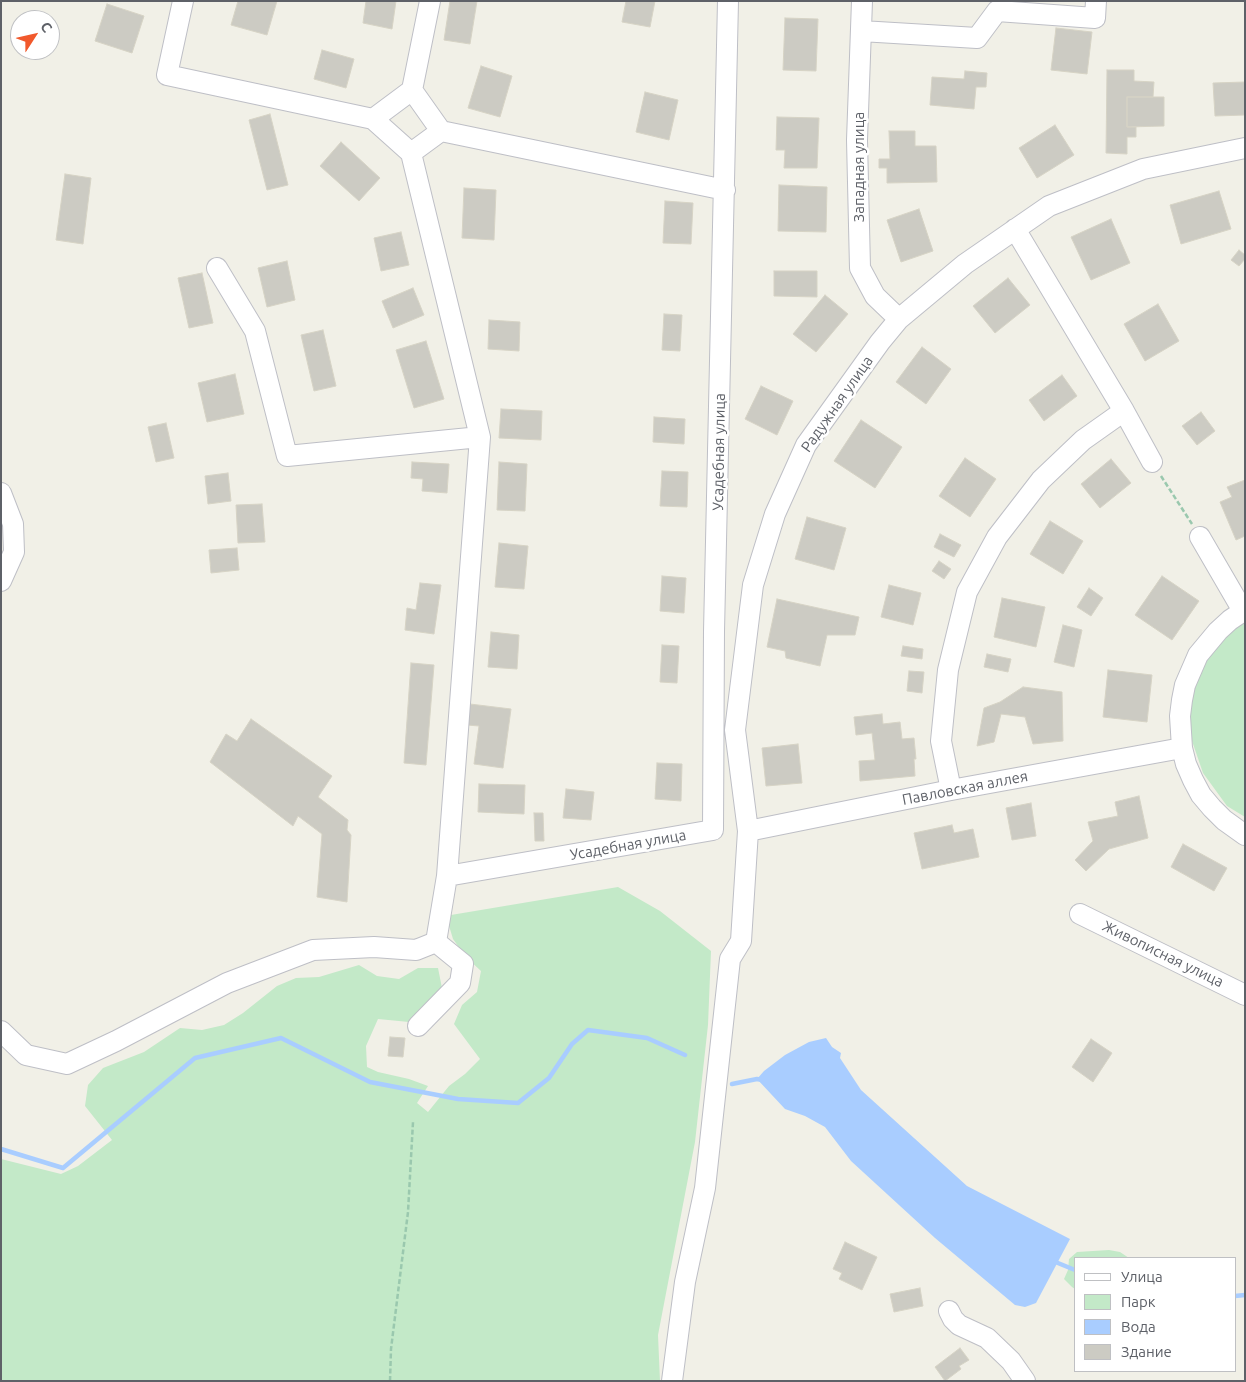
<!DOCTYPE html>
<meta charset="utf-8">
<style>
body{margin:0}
#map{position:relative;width:1246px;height:1382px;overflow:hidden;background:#f1f0e7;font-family:Ubuntu,sans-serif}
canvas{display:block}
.frame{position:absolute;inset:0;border:2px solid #5e6168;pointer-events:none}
.legend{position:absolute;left:1074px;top:1257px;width:162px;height:115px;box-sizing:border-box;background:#fff;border:1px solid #bfc0c3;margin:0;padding:6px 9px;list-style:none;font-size:15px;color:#5e6168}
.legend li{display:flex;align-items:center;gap:10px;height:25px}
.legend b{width:25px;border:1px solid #bfc0c3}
.north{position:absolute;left:10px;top:10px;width:50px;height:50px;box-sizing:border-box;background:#fff;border:1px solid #bfc0c3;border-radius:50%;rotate:55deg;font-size:14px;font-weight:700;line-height:20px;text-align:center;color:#5e6168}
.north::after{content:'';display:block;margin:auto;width:18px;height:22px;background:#f1592c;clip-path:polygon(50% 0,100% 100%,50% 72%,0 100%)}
</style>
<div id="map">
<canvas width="1246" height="1382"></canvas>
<div class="frame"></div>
<ul class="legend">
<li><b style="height:6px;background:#fff"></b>Улица</li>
<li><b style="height:14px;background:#c3e9c8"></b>Парк</li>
<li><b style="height:14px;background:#a9cdff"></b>Вода</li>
<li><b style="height:14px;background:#cccbc3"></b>Здание</li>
</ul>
<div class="north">С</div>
</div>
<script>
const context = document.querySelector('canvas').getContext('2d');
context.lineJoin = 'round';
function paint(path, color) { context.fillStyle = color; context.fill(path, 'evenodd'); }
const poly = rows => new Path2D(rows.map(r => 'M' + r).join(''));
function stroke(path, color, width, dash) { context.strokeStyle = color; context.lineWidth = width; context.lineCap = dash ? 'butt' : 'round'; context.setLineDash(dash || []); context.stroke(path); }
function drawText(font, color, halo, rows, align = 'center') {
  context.font = font + ' Ubuntu,sans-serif'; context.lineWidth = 5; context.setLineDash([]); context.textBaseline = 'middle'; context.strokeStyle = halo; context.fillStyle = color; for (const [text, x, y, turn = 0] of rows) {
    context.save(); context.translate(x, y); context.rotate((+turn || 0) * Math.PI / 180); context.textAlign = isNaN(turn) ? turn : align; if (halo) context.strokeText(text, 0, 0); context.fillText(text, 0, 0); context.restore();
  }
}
const green = poly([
 [1245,620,1245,817,1227,806,1203,773,1191,738,1191,701,1202,666,1224,636],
 [618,887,660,911,711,951,708,1025,695,1142,658,1335,660,1381,1,1381,1,1159,61,1174,78,1166,112,1140,85,1106,88,1085,103,1068,144,1052,180,1028,202,1030,224,1025,243,1013,277,986,296,978,319,977,359,965,377,976,399,979,418,968,438,968,442,988,414,1019,409,1022,378,1019,366,1046,367,1067,378,1072,409,1079,428,1086,417,1103,428,1112,449,1086,465,1074,480,1059,454,1024,462,1005,477,992,481,971,466,957,453,939,447,919,445,916],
 [1109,1250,1120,1252,1129,1258,1075,1258,1075,1289,1072,1287,1064,1279,1068,1270,1069,1259,1077,1252]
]);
const water = poly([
 [826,1038,832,1047,841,1053,840,1058,861,1090,967,1186,1070,1239,1036,1303,1025,1307,1015,1305,935,1238,851,1161,825,1127,805,1116,785,1109,757,1079,764,1071,785,1055,809,1042]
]);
const stream = poly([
 [732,1084,757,1079,762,1080],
 [1,1149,63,1168,195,1058,281,1038,370,1082,458,1099,518,1103,549,1078,572,1044,588,1030,647,1038,685,1055],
 [1053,1261,1075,1270],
 [1235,1296,1245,1295]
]);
const building = poly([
 [238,1,277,1,267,35,231,25,238,1],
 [366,1,396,1,392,29,363,23,366,1],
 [450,1,477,1,470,44,444,40,450,1],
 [626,1,655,1,650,27,622,22,626,1],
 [107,4,144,16,132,53,95,41,107,4],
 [785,18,818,19,816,71,783,70,785,18],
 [1056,28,1092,32,1087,74,1051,70,1056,28],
 [322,50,354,59,346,88,314,79,322,50],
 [481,66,512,76,500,117,468,108,481,66],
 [1107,70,1134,70,1134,81,1154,82,1153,97,1127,97,1127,127,1136,127,1136,137,1127,137,1127,154,1106,153,1107,70],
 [965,71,987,73,986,87,976,87,974,109,930,105,932,77,964,79,965,71],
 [1245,82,1245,115,1215,116,1213,83,1245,82],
 [645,92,678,100,669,140,636,132,645,92],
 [1127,97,1164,97,1164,126,1127,127,1127,97],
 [270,114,288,185,267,190,249,120,270,114],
 [777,117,819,118,817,168,784,168,785,150,776,150,777,117],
 [1055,125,1074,155,1037,178,1019,148,1055,125],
 [889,131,915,131,915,146,936,146,937,182,887,183,887,168,879,168,879,159,890,159,889,131],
 [341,142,380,178,359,201,320,166,341,142],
 [65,174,91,178,83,244,56,240,65,174],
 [779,185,827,187,826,232,778,231,779,185],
 [464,188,496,190,494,240,462,238,464,188],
 [1219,191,1231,229,1181,244,1170,205,1219,191],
 [665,201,693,203,691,244,663,243,665,201],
 [919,209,933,251,901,262,887,220,919,209],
 [1111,219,1130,263,1091,280,1071,237,1111,219],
 [401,232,409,265,381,271,374,238,401,232],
 [1239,250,1245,255,1245,259,1239,266,1231,260,1239,250],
 [287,261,295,300,267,307,258,268,287,261],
 [774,271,817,271,817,297,774,296,774,271],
 [202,273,213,323,189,328,178,278,202,273],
 [1008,278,1030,305,995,333,973,306,1008,278],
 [413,288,424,315,393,328,382,301,413,288],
 [825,295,848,314,816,352,793,334,825,295],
 [1158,304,1179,341,1145,361,1124,324,1158,304],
 [664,314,682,315,680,351,662,350,664,314],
 [489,320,520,322,519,351,488,349,489,320],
 [323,330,336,386,314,391,301,335,323,330],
 [426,341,444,399,414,408,396,350,426,341],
 [922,347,951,369,926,404,896,382,922,347],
 [235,374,244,414,207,422,198,383,235,374],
 [1062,375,1077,396,1044,421,1029,400,1062,375],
 [761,386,793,401,777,435,745,419,761,386],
 [501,409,542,411,541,440,499,438,501,409],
 [1201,412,1215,431,1197,445,1182,426,1201,412],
 [654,417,685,419,684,444,653,442,654,417],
 [861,420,902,447,875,488,834,461,861,420],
 [166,423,174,458,156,462,148,427,166,423],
 [965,458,996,479,970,517,939,496,965,458],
 [1111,459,1131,483,1100,508,1081,484,1111,459],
 [412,462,449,464,447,493,422,491,423,479,411,478,412,462],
 [499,462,527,464,525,511,497,510,499,462],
 [662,471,688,472,687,507,660,506,662,471],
 [228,473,231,501,208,504,205,476,228,473],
 [1245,480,1245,536,1236,540,1220,502,1232,497,1227,487,1245,480],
 [262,504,265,542,238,543,236,505,262,504],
 [807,517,846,528,834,570,795,559,807,517],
 [1050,521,1083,541,1063,574,1030,554,1050,521],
 [940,534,961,545,954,557,934,547,940,534],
 [499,543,528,546,524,589,495,587,499,543],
 [237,548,239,570,211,573,209,550,237,548],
 [939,561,951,569,944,579,932,571,939,561],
 [662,576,686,578,684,613,660,611,662,576],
 [1162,576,1199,601,1172,640,1135,615,1162,576],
 [420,583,441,585,434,634,405,630,407,608,416,610,420,583],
 [889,585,921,593,913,625,881,617,889,585],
 [1089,588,1103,598,1091,616,1077,607,1089,588],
 [1002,598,1045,607,1036,647,994,637,1002,598],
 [777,599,859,617,855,635,827,635,820,666,786,658,785,651,767,647,777,599],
 [1063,625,1082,630,1074,667,1054,662,1063,625],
 [491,632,519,635,517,669,488,667,491,632],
 [662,645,679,646,677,683,660,682,662,645],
 [903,646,923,649,922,659,901,656,903,646],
 [987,654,1011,659,1008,672,984,667,987,654],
 [411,663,434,665,426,765,404,763,411,663],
 [1108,670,1152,675,1147,722,1103,717,1108,670],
 [909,671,924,672,922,693,907,691,909,671],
 [1023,687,1062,692,1063,741,1033,744,1025,717,1001,714,994,742,977,746,984,708,1000,702,1023,687],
 [470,704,511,709,503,768,474,764,479,726,467,725,470,704],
 [882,714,883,724,900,722,902,739,914,738,916,759,914,759,915,776,860,781,859,761,875,760,872,733,856,735,854,717,882,714],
 [251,719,332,776,318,797,348,820,347,830,351,835,347,902,317,897,322,834,298,816,293,826,210,762,226,734,237,741,251,719],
 [798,744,802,783,766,786,762,748,798,744],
 [657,763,682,764,681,801,655,799,657,763],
 [479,784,525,785,524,814,478,812,479,784],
 [566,789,594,792,591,820,563,818,566,789],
 [1139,796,1148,838,1109,849,1086,871,1075,860,1093,841,1088,822,1118,816,1115,802,1139,796],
 [1031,803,1036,836,1012,840,1006,808,1031,803],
 [534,813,543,813,544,841,535,841,534,813],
 [952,825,954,833,973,829,979,857,922,869,914,833,952,825],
 [1183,844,1227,868,1214,891,1171,867,1183,844],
 [390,1037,405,1038,403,1057,388,1056,390,1037],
 [1091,1039,1112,1053,1093,1082,1072,1067,1091,1039],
 [845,1242,877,1257,862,1290,839,1279,842,1273,833,1269,845,1242],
 [920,1288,923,1306,894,1312,890,1294,920,1288],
 [960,1348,969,1360,959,1366,961,1369,945,1381,935,1367,960,1348]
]);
const path = poly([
 [1161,476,1192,524],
 [390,1381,391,1349,408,1212,413,1122]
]);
const minor = poly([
 [183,1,167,75,373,119],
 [862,1,857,140,860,268,875,296,899,319],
 [861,31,977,38,997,11,1095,18,1096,1],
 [412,90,441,131,411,153,373,119,412,90,430,1],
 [441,131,725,190],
 [411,153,480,437,447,876,713,830,714,631,728,1],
 [1015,229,1124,411,1152,462],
 [217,268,255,331,287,456,480,437],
 [1,493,13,524,14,552,1,581],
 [1200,537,1243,611],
 [1245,610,1230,620,1218,631,1198,655,1185,685,1182,700,1180,716,1182,748,1186,764,1193,780,1201,795,1212,808,1224,820,1245,835],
 [951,790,941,741,948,670,967,592,997,537,1041,480,1083,440,1124,411],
 [748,831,951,790,1182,748],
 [1080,914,1245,995],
 [418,1026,460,983,463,964,436,942],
 [1,1031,26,1055,67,1064,116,1041,227,983,313,950,374,947,416,950,436,942,447,876],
 [949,1311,953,1319,959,1325,987,1338,1011,1361,1025,1381],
 [672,1381,685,1282,705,1188,730,959,741,941,748,831,735,730,753,585,775,514,806,445,880,342,899,319,965,264,1049,206,1143,169,1245,148]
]);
const streetNames = [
 ["Западная улица",859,167,-90],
 ["Радужная улица",837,404,-55],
 ["Усадебная улица",719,452,-89],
 ["Павловская аллея",965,788,-11],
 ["Усадебная улица",628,845,-10],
 ["Живописная улица",1163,954,26]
];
paint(green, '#c3e9c8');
paint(water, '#a9cdff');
stroke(stream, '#a9cdff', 4.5);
paint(building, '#cccbc3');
stroke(building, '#d6d3c5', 1);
stroke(minor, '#bebfc6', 22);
stroke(path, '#9ac8ae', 2.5, [5, 2.5]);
stroke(minor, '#fff', 20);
drawText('15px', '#5e6168', '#fff', streetNames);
</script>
